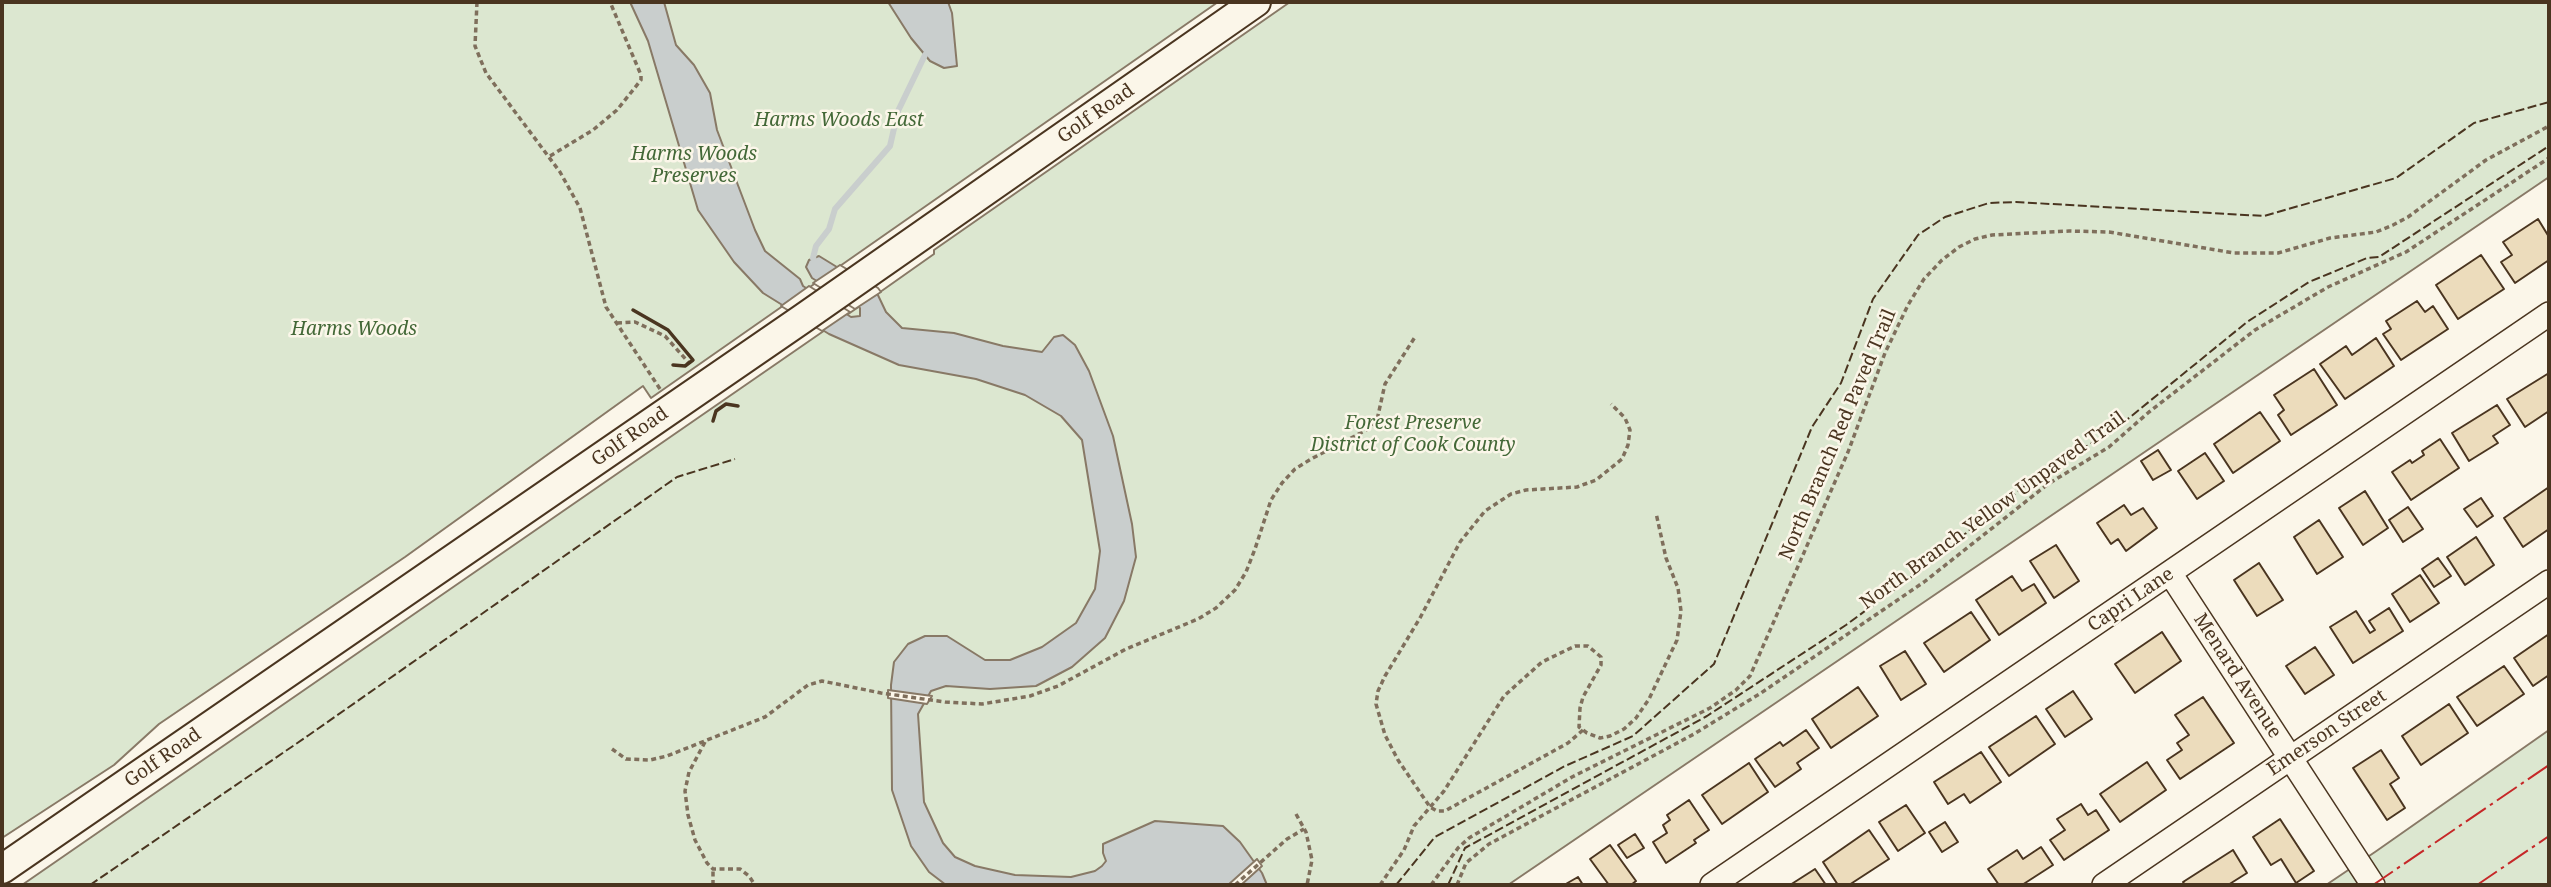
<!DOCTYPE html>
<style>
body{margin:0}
#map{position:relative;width:2551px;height:887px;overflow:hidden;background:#fbf6e9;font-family:"Noto Serif",serif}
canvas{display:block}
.frame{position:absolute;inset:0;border:4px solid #4a3520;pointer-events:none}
</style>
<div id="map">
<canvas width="2551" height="887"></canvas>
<div class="frame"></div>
</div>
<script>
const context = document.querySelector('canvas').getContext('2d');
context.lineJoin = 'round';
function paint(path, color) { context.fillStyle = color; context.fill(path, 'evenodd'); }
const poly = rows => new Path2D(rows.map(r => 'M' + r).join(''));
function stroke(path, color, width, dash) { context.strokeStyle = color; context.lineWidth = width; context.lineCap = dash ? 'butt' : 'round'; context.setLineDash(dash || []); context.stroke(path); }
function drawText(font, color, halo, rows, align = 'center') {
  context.font = font + ' "Noto Serif",serif'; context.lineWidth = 5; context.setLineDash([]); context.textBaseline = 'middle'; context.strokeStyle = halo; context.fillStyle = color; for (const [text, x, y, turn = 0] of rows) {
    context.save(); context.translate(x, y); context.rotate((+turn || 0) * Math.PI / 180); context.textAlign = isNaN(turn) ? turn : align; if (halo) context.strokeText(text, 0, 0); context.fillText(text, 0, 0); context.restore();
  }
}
const green = poly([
 [2,2,1218,2,651,398,643,386,405,557,159,724,114,765,2,838,2,2],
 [1290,2,2549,2,2549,177,1508,885,22,885,883,290,934,254,934,250,1290,2],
 [2549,730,2549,885,2326,885,2375,852,2549,730]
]);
const water = poly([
 [630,2,664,2,676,45,694,65,710,93,717,130,755,230,765,251,800,279,803,286,851,317,860,316,860,308,812,278,806,267,809,260,819,256,876,291,886,312,902,328,954,333,1003,346,1042,352,1054,337,1063,335,1075,345,1089,371,1113,436,1132,524,1136,557,1124,601,1105,638,1072,667,1036,686,990,689,946,686,931,691,918,714,924,802,943,843,955,857,975,866,1015,875,1071,877,1095,871,1102,866,1106,861,1103,853,1103,844,1155,821,1223,826,1240,842,1262,873,1267,885,946,885,929,872,911,846,892,790,891,685,894,662,908,644,925,636,947,636,985,660,1010,660,1042,647,1076,623,1095,589,1100,551,1082,440,1061,416,1025,395,976,379,899,365,829,334,763,293,734,262,698,210,648,41,630,2],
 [888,2,948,2,952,13,957,66,944,68,930,61,911,38,888,2]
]);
const pier = poly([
 [840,265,878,288,881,292,855,309,813,283,840,265],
 [809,286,850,312,822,331,781,306,809,286],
 [888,690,932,696,927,704,888,698,888,690],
 [1257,859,1262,866,1241,885,1228,885,1257,859]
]);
const stream = poly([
 [813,258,816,246,829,229,835,209,890,146,898,111,925,55]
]);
const building = poly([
 [2538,219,2549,237,2549,260,2515,283,2501,262,2512,255,2503,242,2538,219],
 [2481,255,2504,289,2458,319,2436,285,2481,255],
 [2417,301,2425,312,2433,306,2448,329,2401,360,2383,334,2391,329,2386,321,2417,301],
 [2376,338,2394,366,2345,399,2320,364,2346,346,2352,355,2376,338],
 [2314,369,2337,405,2291,435,2278,415,2284,410,2274,395,2314,369],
 [2549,373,2549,411,2525,427,2507,399,2549,373],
 [2497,405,2510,425,2493,436,2498,443,2469,461,2452,433,2497,405],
 [2260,412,2280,441,2233,473,2214,444,2260,412],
 [2440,439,2459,468,2411,500,2392,472,2410,460,2412,463,2424,455,2422,451,2440,439],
 [2158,450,2171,470,2153,480,2141,461,2158,450],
 [2205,453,2224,481,2197,499,2178,471,2205,453],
 [2549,487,2549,529,2523,547,2504,518,2549,487],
 [2365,491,2388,528,2363,545,2339,508,2365,491],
 [2481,498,2493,516,2477,527,2464,509,2481,498],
 [2124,505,2131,515,2143,508,2157,528,2126,551,2118,539,2111,544,2097,523,2124,505],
 [2408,507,2423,529,2403,542,2389,520,2408,507],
 [2319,520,2343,557,2317,574,2294,537,2319,520],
 [2476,537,2494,565,2465,585,2447,557,2476,537],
 [2056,545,2079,581,2054,598,2030,561,2056,545],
 [2438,558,2451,576,2434,587,2422,569,2438,558],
 [2259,563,2283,600,2257,616,2234,580,2259,563],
 [2420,575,2439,603,2410,622,2392,594,2420,575],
 [2012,576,2022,591,2034,584,2046,603,1999,635,1976,600,2012,576],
 [2389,608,2403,631,2353,663,2330,627,2356,611,2370,633,2375,630,2369,621,2389,608],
 [1971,612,1990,640,1944,672,1924,643,1971,612],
 [2162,632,2181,661,2135,693,2115,664,2162,632],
 [2549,634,2549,675,2533,686,2514,658,2549,634],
 [2315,647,2334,675,2305,694,2286,666,2315,647],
 [1905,651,1926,684,1901,700,1880,666,1905,651],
 [2504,666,2524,694,2477,726,2457,697,2504,666],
 [1858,687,1878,716,1831,748,1812,719,1858,687],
 [2073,691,2092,719,2065,737,2046,709,2073,691],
 [2203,697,2234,743,2180,779,2167,760,2182,750,2177,743,2189,735,2175,715,2203,697],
 [2449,704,2468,733,2421,765,2402,736,2449,704],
 [2036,716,2055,744,2009,776,1989,747,2036,716],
 [1806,730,1819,748,1797,763,1801,769,1775,787,1755,759,1780,742,1783,746,1806,730],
 [2381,750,2399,778,2390,784,2405,808,2387,820,2353,768,2381,750],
 [1981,752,2001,782,1970,803,1964,794,1948,804,1934,782,1981,752],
 [2147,762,2166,790,2120,822,2100,794,2147,762],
 [1749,763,1768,792,1722,824,1702,795,1749,763],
 [1689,800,1709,830,1694,840,1696,843,1666,863,1653,842,1667,833,1663,825,1670,820,1667,815,1689,800],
 [2081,804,2088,815,2096,810,2109,830,2064,860,2050,840,2065,830,2057,819,2081,804],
 [1906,805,1925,833,1898,851,1879,822,1906,805],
 [2280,819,2314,871,2296,883,2281,859,2271,865,2253,837,2280,819],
 [1945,822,1958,842,1942,852,1929,832,1945,822],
 [1869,830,1889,859,1849,885,1838,885,1823,862,1869,830],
 [1635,834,1644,848,1627,858,1618,845,1635,834],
 [1610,845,1636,881,1631,885,1609,885,1590,859,1610,845],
 [2041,847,2053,865,2022,885,1999,885,1988,869,2017,850,2023,859,2041,847],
 [2233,850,2247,873,2228,885,2185,885,2183,882,2233,850],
 [1815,869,1826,885,1790,885,1815,869],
 [1578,877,1583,885,1564,885,1578,877]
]);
const path = poly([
 [477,2,475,46,486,73,560,172,580,208,606,307,660,389],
 [550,156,593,130,617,110,641,80,641,75,610,2],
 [617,323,635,322,665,336,689,363],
 [1583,730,1568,743,1461,802,1445,811,1437,811,1430,807,1398,760,1385,735,1376,704,1378,691,1385,676,1420,618,1460,542,1485,511,1511,494,1526,490,1577,487,1596,480,1622,459,1628,445,1630,430,1625,418,1611,404],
 [705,742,689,772,685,791,688,815,695,840,707,863,713,869,740,869,749,876,755,885],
 [612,749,626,759,650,760,667,756,765,717,808,685,822,681,881,693,945,702,982,704,1030,696,1058,686,1126,649,1198,619,1216,608,1235,590,1246,572,1255,549,1271,500,1282,483,1295,469,1311,459,1372,427,1377,420,1385,384,1415,337],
 [1296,814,1306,832,1312,860,1307,885],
 [713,885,713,870],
 [1235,885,1287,839,1304,829],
 [1380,885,1404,850,1414,826,1444,791,1504,696,1542,662,1575,646,1588,646,1601,657,1601,665,1583,697,1580,708,1579,727,1587,733,1600,738,1610,736,1624,729,1636,718,1649,699,1677,640,1681,611,1678,588,1666,558,1656,513],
 [1431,885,1458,848,1469,838,1572,777,1710,708,1736,690,1750,676,1848,452,1885,353,1908,305,1924,279,1942,260,1959,247,1975,239,1992,235,2069,231,2109,232,2234,253,2278,253,2330,238,2376,232,2393,225,2408,217,2486,160,2549,126],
 [1457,885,1466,863,1489,844,1694,734,1761,693,1924,582,2048,484,2109,447,2149,412,2255,330,2328,287,2406,252,2549,158]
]);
const minor = poly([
 [2170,573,2373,885],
 [1712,885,2549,314],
 [2104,885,2549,582]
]);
const major = poly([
 [2,869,802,319,1256,2]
]);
const fence = poly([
 [90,885,309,735,677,477,735,459],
 [1396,885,1435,837,1565,766,1633,736,1714,664,1812,427,1841,383,1873,299,1918,235,1945,217,1989,203,2016,202,2264,216,2396,178,2474,123,2549,102],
 [1448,885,1465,848,1707,716,1846,625,1914,575,2042,472,2113,431,2247,322,2309,282,2367,258,2379,257,2549,146]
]);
const wall = poly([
 [633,310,668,330,693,360,685,366,673,365],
 [713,421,716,411,726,404,738,406]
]);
const power = poly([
 [2373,885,2549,765],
 [2477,885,2549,836]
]);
const streetNames = [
 ["Golf Road",1096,114,-35],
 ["North Branch Red Paved Trail",1838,435,-67],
 ["Golf Road",630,437,-35],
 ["North Branch Yellow Unpaved Trail",1993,511,-36],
 ["Capri Lane",2131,600,-34],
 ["Menard Avenue",2237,676,57],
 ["Emerson Street",2327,733,-34],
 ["Golf Road",163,758,-35]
];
const parkNames = [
 ["Harms Woods East",839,121],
 ["Harms Woods",694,155],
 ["Preserves",694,177],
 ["Harms Woods",354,330],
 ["Forest Preserve",1413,424],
 ["District of Cook County",1413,446]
];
paint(green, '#dce7d0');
stroke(green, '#887966', 2);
paint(water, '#c9cecd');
stroke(water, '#887966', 2);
paint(pier, '#fbf6e9');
stroke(pier, '#887966', 2);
stroke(stream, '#c9cecd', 6);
paint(building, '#ecdcbc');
stroke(building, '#4a3520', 2);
stroke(minor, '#4a3520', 26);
stroke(major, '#4a3520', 32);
stroke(path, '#7f6f5c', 3.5, [5, 3.5]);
stroke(minor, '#fbf6e9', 23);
stroke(major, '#fbf6e9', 28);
stroke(fence, '#4a3520', 2, [9, 3.5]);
stroke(wall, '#4a3520', 3.5);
stroke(power, '#c62828', 2, [24, 5, 3.5, 5]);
drawText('19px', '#4a3520', '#fbf6e9', streetNames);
drawText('italic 19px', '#436837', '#fbf6e9', parkNames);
</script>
